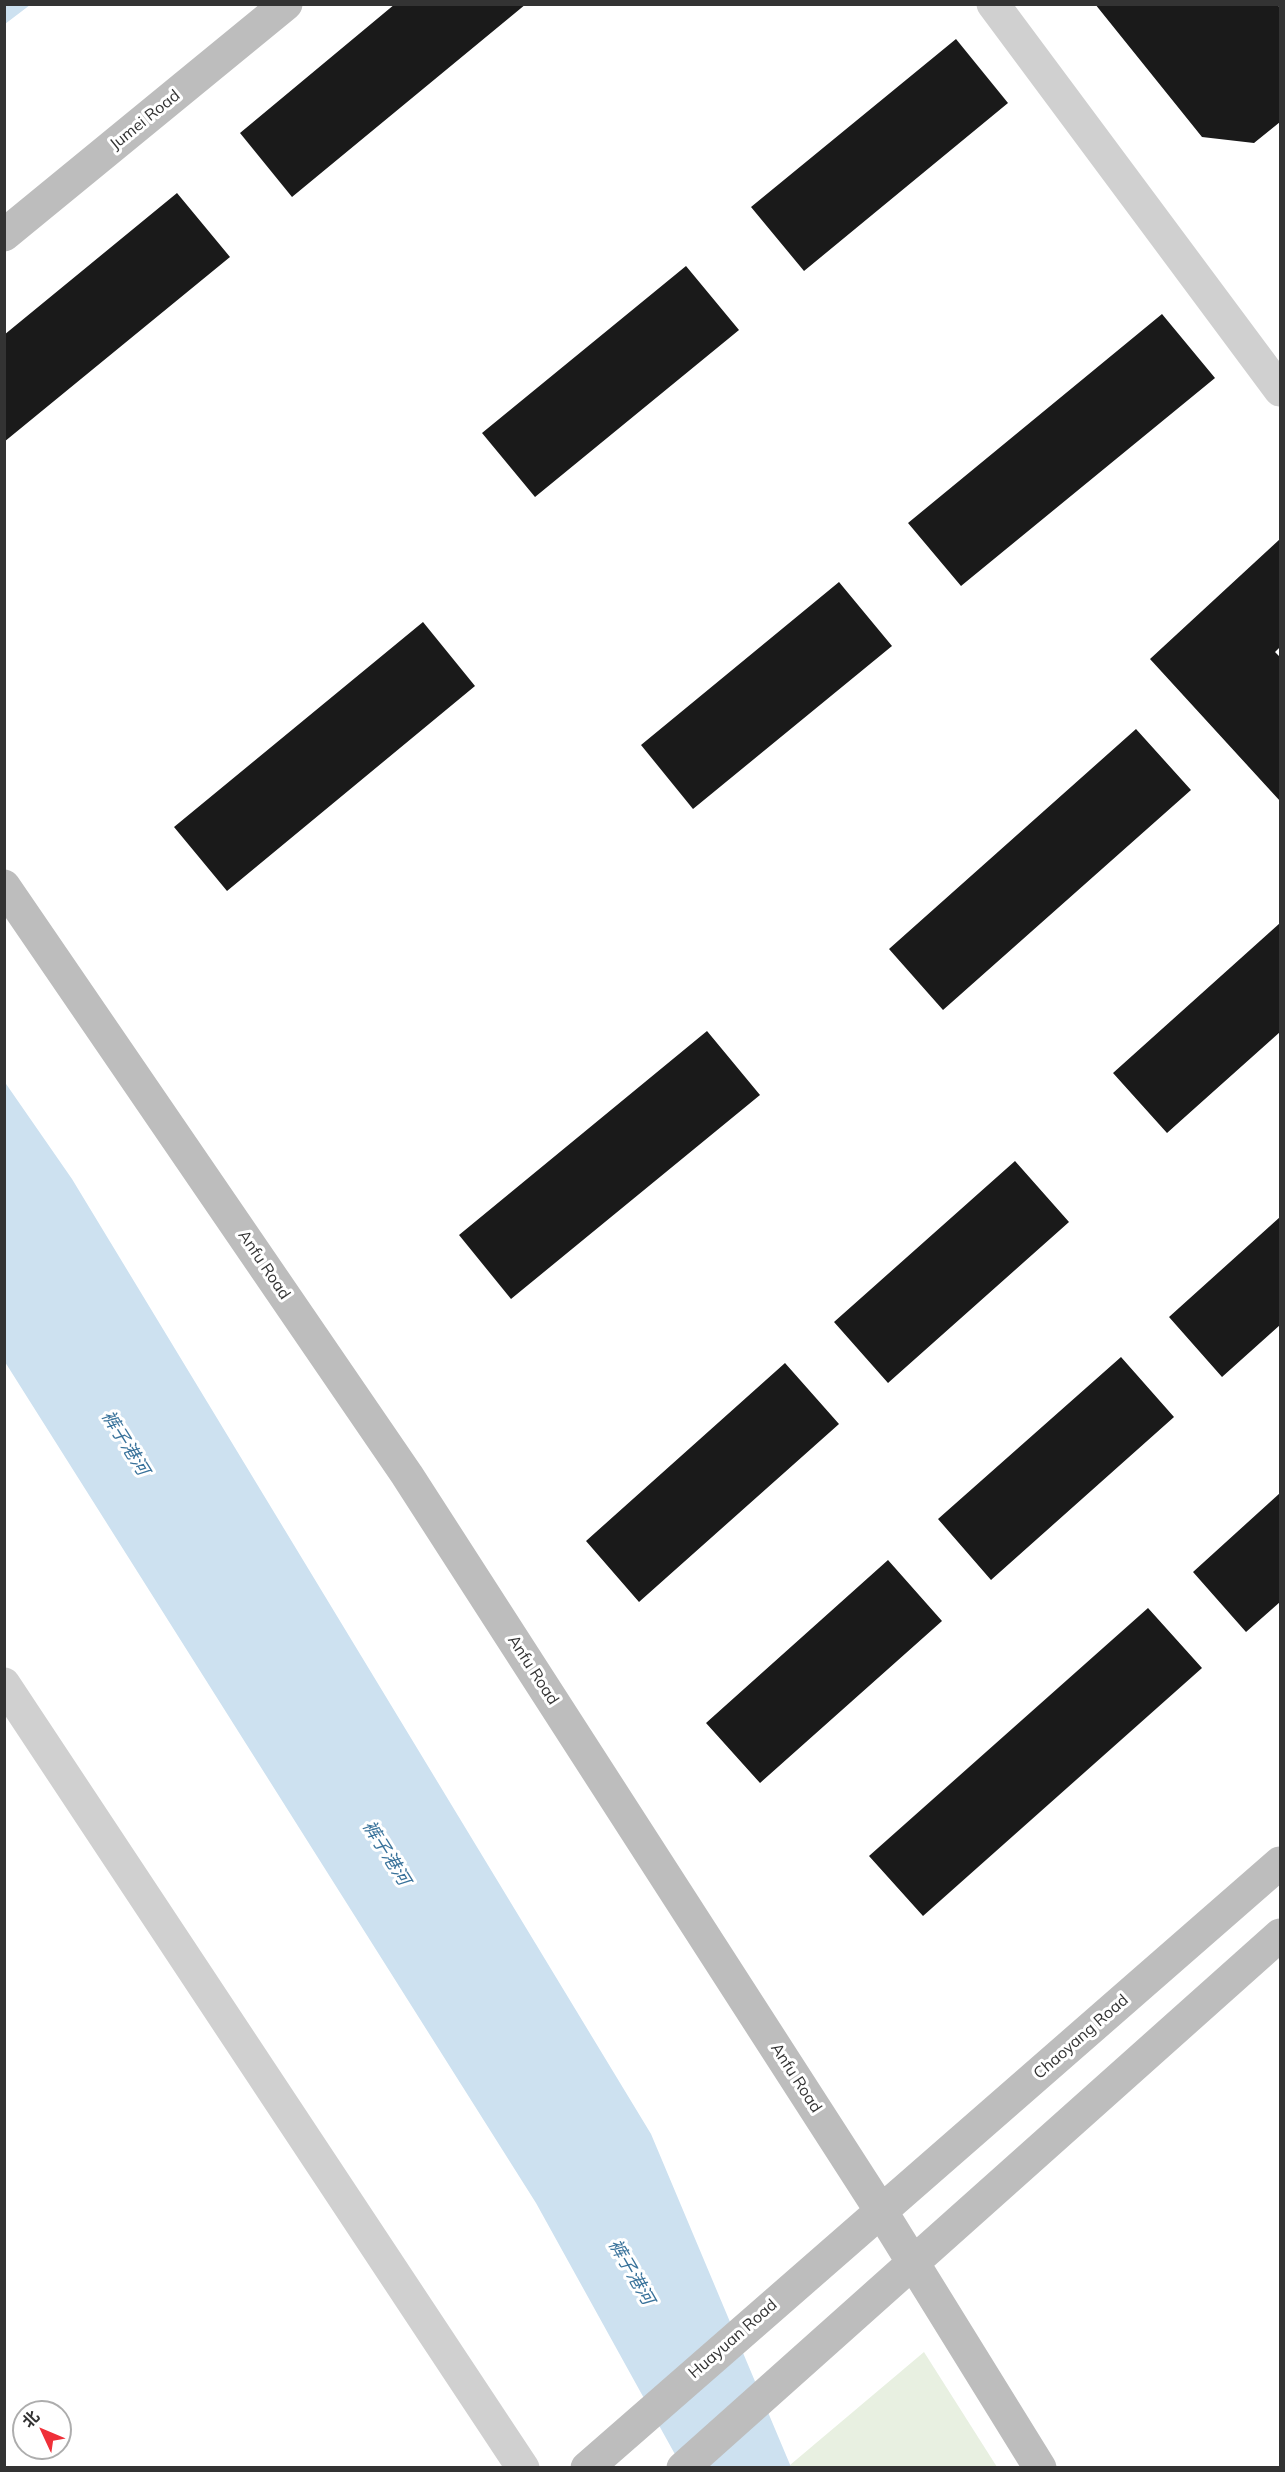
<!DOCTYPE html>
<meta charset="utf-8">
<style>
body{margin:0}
#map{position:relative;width:1285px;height:2472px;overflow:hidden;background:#fff;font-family:Mulish,"Noto Sans SC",sans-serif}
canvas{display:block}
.frame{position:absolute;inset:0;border:6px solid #333;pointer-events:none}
.north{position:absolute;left:12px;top:2400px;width:60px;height:60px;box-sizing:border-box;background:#fff;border:2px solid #adadad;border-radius:50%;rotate:314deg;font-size:16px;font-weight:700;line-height:24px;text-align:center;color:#333}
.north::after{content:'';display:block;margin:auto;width:21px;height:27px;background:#ef3039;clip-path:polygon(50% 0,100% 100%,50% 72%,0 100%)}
</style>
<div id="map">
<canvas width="1285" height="2472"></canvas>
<div class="frame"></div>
<div class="north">北</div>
</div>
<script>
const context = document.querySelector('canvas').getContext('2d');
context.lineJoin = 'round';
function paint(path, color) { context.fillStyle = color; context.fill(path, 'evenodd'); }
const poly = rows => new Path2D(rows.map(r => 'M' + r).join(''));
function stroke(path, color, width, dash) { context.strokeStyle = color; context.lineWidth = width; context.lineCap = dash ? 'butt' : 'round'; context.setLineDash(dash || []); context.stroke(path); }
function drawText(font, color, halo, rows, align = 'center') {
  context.font = font + ' Mulish,"Noto Sans SC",sans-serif'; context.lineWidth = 6; context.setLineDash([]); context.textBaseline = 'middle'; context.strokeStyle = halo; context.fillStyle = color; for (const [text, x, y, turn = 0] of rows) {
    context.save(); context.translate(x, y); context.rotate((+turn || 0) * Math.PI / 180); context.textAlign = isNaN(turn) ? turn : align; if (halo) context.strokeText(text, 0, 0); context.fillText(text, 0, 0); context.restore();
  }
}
const green = poly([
 [924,2352,997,2467,791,2468,790,2465]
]);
const water = poly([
 [5,4,30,4,30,5,5,24],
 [4,1081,72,1179,651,2134,791,2467,682,2467,536,2203,5,1362]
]);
const building = poly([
 [395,4,526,4,292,197,240,133],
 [1095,4,1277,4,1280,8,1280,122,1254,143,1202,137],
 [956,39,1008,103,804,271,751,207],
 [177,193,230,257,4,442,4,335],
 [686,266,739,330,535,497,482,433],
 [1162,314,1215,378,961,586,908,523],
 [1280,539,1280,647,1275,652,1280,657,1280,801,1150,659],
 [839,582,892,646,693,809,641,745],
 [423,622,475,686,227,891,174,827],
 [1136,729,1191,790,943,1010,889,949],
 [1280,923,1280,1032,1167,1133,1113,1073],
 [707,1031,760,1095,511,1299,459,1235],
 [1015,1161,1069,1222,888,1383,834,1322],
 [1280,1217,1280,1325,1222,1377,1169,1317],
 [1121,1357,1174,1417,991,1580,938,1519],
 [785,1363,839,1424,639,1602,586,1541],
 [1280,1493,1280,1602,1246,1632,1193,1572],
 [888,1560,942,1621,760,1783,706,1723],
 [1148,1608,1202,1668,923,1916,869,1856]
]);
const street = poly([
 [993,4,1280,390],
 [4,1684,523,2468]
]);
const secondary = poly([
 [4,235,286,4],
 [4,886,407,1475,881,2211,1040,2468],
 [587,2468,1280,1863],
 [683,2468,1280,1935]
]);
const streetNames = [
 ["Jumei Road",145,120,-39],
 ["Anfu Road",264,1265,56],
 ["Anfu Road",533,1670,57],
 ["Chaoyang Road",1081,2037,-41],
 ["Anfu Road",796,2078,57],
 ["Huayuan Road",733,2339,-41]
];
const waterNames = [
 ["裤子港河",125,1443,58],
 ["裤子港河",386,1853,58],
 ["裤子港河",631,2272,60]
];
paint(green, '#e8f0e1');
paint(water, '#cde1f0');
paint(building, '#1a1a1a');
stroke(street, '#d0d0d0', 33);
stroke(secondary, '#bdbdbd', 33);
drawText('16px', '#333', '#fff', streetNames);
drawText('italic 18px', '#3a739b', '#fff', waterNames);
</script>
